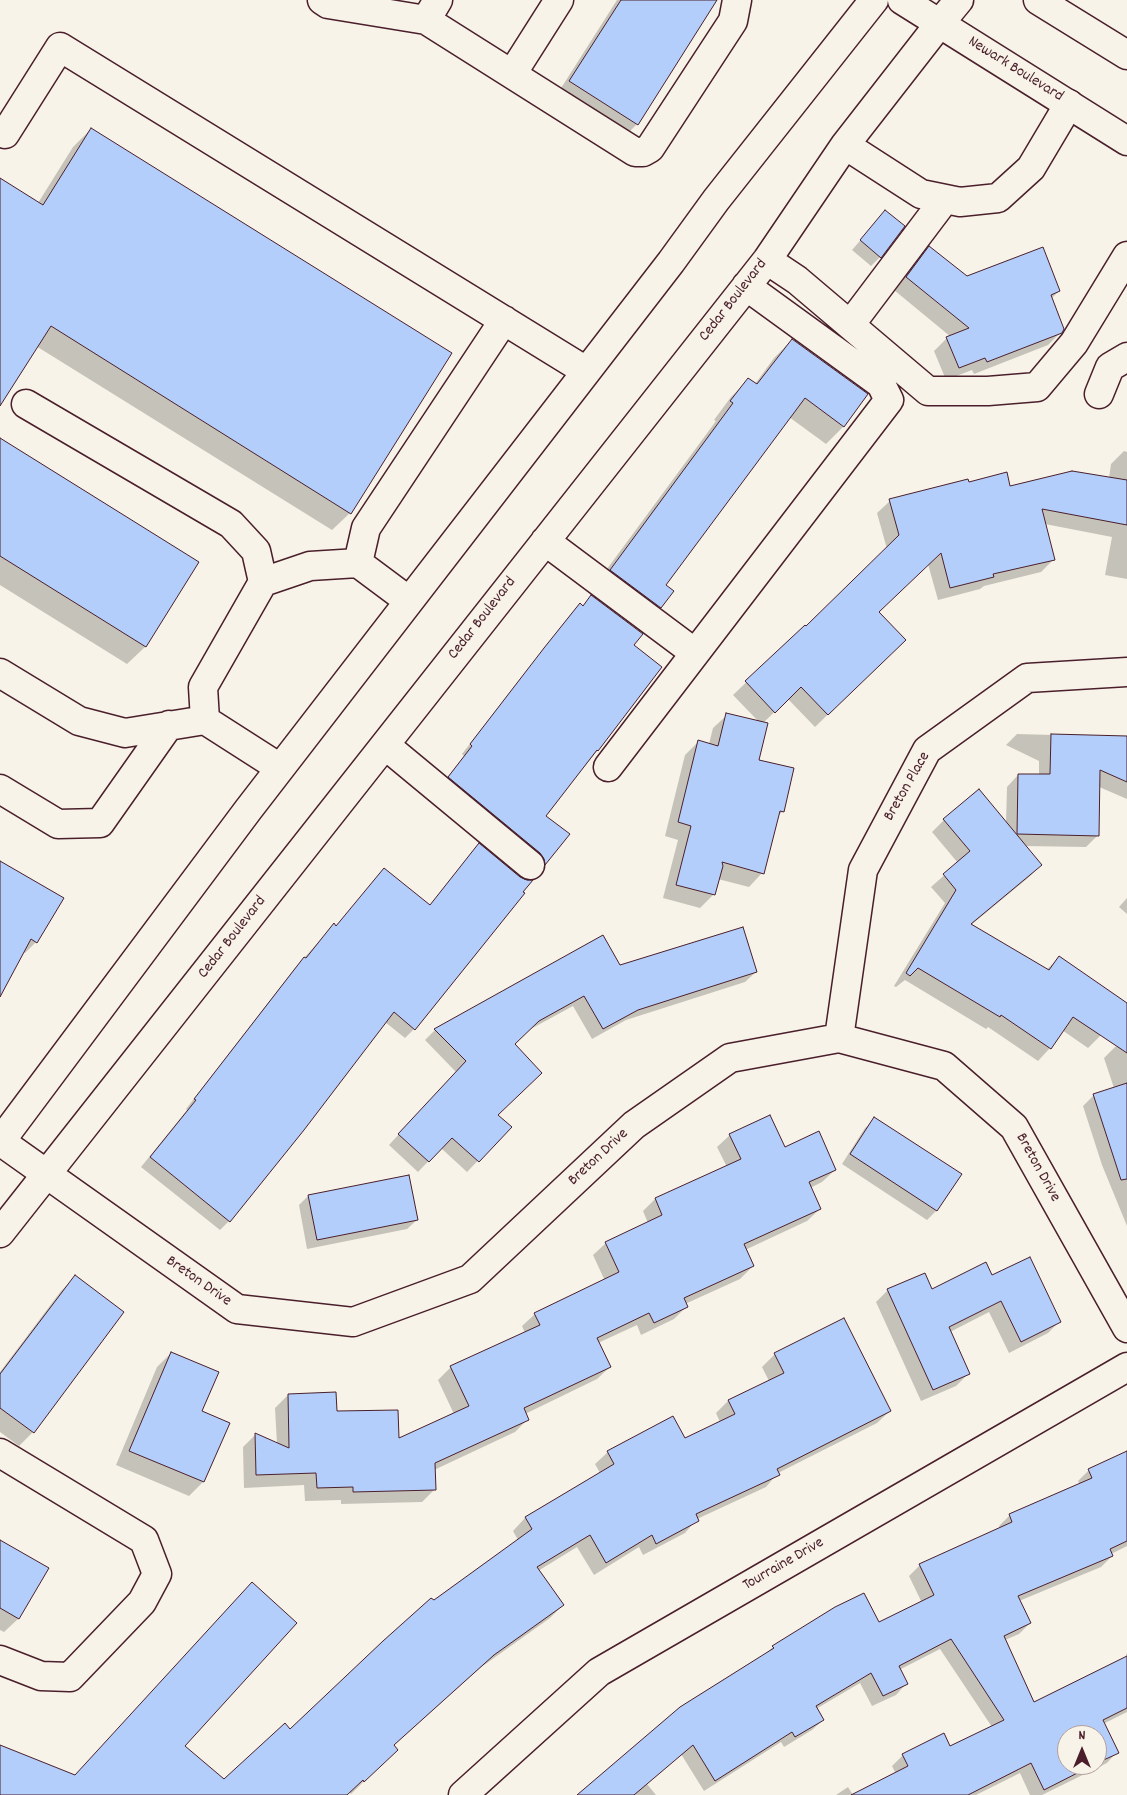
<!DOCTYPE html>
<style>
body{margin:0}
#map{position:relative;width:1127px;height:1795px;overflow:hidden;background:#f7f3e8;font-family:Dekko,sans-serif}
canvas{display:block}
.north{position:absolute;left:1057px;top:1725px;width:50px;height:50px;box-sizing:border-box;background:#f7f3e8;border:1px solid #b29e9c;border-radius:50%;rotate:0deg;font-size:14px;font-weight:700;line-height:20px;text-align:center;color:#4a1f2b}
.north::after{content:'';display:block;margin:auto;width:18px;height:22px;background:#4a1f2b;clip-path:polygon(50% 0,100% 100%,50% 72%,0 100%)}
</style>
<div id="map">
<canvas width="1127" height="1795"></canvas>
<div class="north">N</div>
</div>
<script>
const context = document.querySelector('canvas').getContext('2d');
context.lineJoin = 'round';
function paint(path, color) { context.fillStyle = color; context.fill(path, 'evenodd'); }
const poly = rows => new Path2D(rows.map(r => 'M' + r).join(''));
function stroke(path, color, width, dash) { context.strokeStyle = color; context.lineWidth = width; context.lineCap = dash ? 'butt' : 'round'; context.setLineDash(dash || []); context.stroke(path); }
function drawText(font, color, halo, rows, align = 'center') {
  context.font = font + ' Dekko,sans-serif'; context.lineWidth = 4; context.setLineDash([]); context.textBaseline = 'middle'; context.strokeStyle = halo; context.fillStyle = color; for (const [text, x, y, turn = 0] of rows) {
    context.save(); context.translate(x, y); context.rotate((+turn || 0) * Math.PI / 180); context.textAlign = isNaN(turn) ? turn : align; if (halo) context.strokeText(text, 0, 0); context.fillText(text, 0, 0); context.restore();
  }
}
const shadow = poly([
 [617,0,715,0,637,124,623,138,556,96],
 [91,129,350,513,332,530,36,346,0,404,0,179,38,203,73,147],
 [885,212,880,257,871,266,852,250],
 [930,247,967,278,1059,291,1051,299,1061,332,1048,345,974,374,972,370,946,380,934,351,947,338,951,337,894,290,917,260],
 [792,340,844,426,826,444,789,417,664,585,673,591,660,608,643,625,593,588,716,421,714,420,731,397,748,380,755,384,774,358],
 [0,439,197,563,145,647,127,664,0,585],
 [1124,451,1127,452,1127,579,1105,575,1112,537,1045,524,1053,560,1041,572,984,586,980,589,938,600,928,564,878,612,892,652,815,727,788,699,763,723,757,760,783,811,777,817,762,873,749,887,718,879,714,894,700,908,663,898,678,840,665,836,685,755,698,742,709,744,713,728,727,715,760,723,733,695,805,626,806,628,887,549,877,513,890,501,968,484,1010,487,1109,478,1111,464],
 [591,597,632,646,598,750,544,816,568,834,536,872,440,787,464,756,462,754,571,614,580,604,582,606],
 [1017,734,1127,737,1127,799,1083,780,1098,835,1086,847,1025,846,1041,865,1028,878,971,925,1046,970,1059,958,1101,1035,1088,1048,1062,1030,1050,1048,1038,1061,988,1027,986,1029,905,980,896,987,894,986,945,903,931,887,958,863,932,832,944,820,1006,824,1007,787,1018,775,1039,775,1039,761,1006,745],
 [479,845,521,893,414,1029,405,1038,385,1022,229,1221,220,1230,141,1167,187,1110,186,1109,295,968,334,925,336,927,429,906],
 [0,862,36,942,25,953,22,952,0,994],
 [1127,898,1127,914,1119,907],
 [620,967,756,972,745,982,626,1020,592,1039,573,1006,527,1031,513,1044,496,1115,510,1127,467,1172,441,1148,418,1172,389,1145,456,1072,425,1040,435,1030],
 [1127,1043,1127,1226,1102,1165,1083,1106,1094,1095,1114,1088,1104,1058,1115,1047],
 [875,1119,937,1210,927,1220,842,1164,865,1128],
 [730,1135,784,1149,835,1170,822,1182,810,1188,820,1209,807,1221,745,1250,753,1266,740,1279,685,1304,686,1307,674,1319,641,1335,637,1325,598,1343,610,1367,597,1379,525,1414,528,1419,515,1432,434,1470,435,1489,422,1502,341,1504,341,1500,305,1501,304,1485,244,1488,243,1447,255,1435,277,1444,275,1408,288,1395,336,1412,398,1440,454,1414,438,1380,451,1367,525,1333,522,1326,535,1314,605,1281,593,1255,606,1243,648,1223,643,1211,655,1199,727,1167,717,1147],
 [308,1196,417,1220,407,1229,307,1249,299,1205],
 [75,1277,123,1312,33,1432,19,1446,0,1432,0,1372,61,1291],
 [992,1277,1060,1321,1048,1333,1009,1353,989,1312,950,1332,968,1374,956,1386,921,1401,876,1302,888,1290,931,1290],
 [843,1320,890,1411,877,1423,778,1473,766,1487,697,1519,685,1533,643,1555,639,1547,594,1575,577,1547,538,1571,563,1605,550,1618,480,1668,393,1746,384,1762,351,1794,349,1792,346,1795,0,1795,0,1747,75,1776,252,1583,183,1746,224,1781,290,1730,433,1602,518,1540,513,1531,525,1518,600,1473,595,1464,608,1452,684,1439,720,1422,716,1413,728,1401,769,1381,762,1367,775,1354],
 [171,1353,200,1412,228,1423,203,1482,189,1496,116,1465,157,1367],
 [1127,1451,1127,1546,1111,1554,1112,1556,1101,1567,1019,1601,1030,1623,1019,1634,1005,1640,1033,1703,1127,1658,1126,1655,1127,1653,1127,1712,1103,1724,1117,1752,1107,1763,1042,1795,1030,1795,1020,1773,976,1795,854,1795,896,1774,892,1766,903,1755,950,1748,992,1727,940,1649,899,1670,906,1684,896,1695,872,1706,860,1683,816,1709,823,1720,812,1730,784,1747,781,1742,704,1791,681,1754,647,1784,656,1795,579,1795,763,1656,773,1647,878,1624,922,1603,909,1576,920,1565,1000,1529,999,1526,1010,1515,1080,1485,1078,1481,1089,1470],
 [1067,1735,1097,1735,1097,1765,1067,1765],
 [0,1541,47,1569,18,1619,4,1632,0,1630],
 [848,1787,853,1795,836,1795]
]);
const building = poly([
 [621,0,717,0,638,125,569,81,621,0],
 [91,128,452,353,351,514,51,326,0,406,0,178,43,205,91,128],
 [885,210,905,226,881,258,860,240,885,210],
 [929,246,967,276,1043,247,1060,291,1051,295,1064,329,1062,333,987,362,985,358,959,368,946,337,969,328,906,277,929,246],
 [792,339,868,394,844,427,805,398,666,585,674,591,661,608,610,570,733,403,730,401,748,378,757,384,792,339],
 [0,438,199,562,146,647,0,556,0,438],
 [1072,471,1127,480,1127,525,1042,509,1055,560,993,574,994,577,950,588,941,553,879,612,906,640,828,715,801,687,775,713,745,681,805,625,806,626,899,535,889,499,968,479,969,482,1007,472,1010,486,1072,471],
 [591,595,643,634,634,645,662,667,598,751,597,750,546,816,570,834,545,865,544,859,540,853,448,777,472,746,470,744,544,648,580,603,583,606,591,595],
 [726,713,768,723,759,760,794,768,784,812,780,811,764,874,722,862,723,866,715,895,676,885,691,826,678,822,698,740,718,746,726,713],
 [1051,734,1127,736,1127,782,1100,770,1099,836,1017,834,1018,774,1050,774,1051,734],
 [979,789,1042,865,971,924,1049,970,1059,956,1127,1003,1127,1053,1073,1017,1051,1049,1001,1015,1000,1017,918,968,910,976,906,973,956,890,943,874,970,851,943,819,979,789],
 [479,843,520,877,527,880,533,880,523,892,525,893,415,1030,394,1012,304,1130,230,1222,150,1157,196,1100,194,1099,304,957,306,958,334,923,336,926,384,868,430,905,479,843],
 [0,861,64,898,37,943,31,939,0,997,0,861],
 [743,927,757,972,638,1010,603,1029,584,996,539,1021,515,1044,542,1073,498,1115,512,1127,479,1162,452,1138,429,1162,398,1134,466,1061,434,1029,603,935,620,965,743,927],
 [1127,1083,1127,1179,1121,1180,1093,1094,1127,1083],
 [770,1115,785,1147,819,1131,836,1170,809,1182,821,1209,744,1244,754,1266,684,1298,688,1307,654,1323,649,1313,597,1338,611,1367,524,1408,529,1420,435,1463,436,1490,353,1492,353,1487,317,1488,316,1473,256,1475,255,1433,289,1448,288,1394,336,1392,337,1411,398,1410,399,1438,469,1406,450,1366,540,1325,534,1313,619,1272,605,1242,662,1215,655,1198,741,1159,729,1134,770,1115],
 [874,1117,962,1174,937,1211,850,1154,874,1117],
 [409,1175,418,1220,317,1240,308,1195,409,1175],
 [1030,1257,1061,1322,1021,1342,1001,1301,949,1327,970,1374,933,1390,887,1289,925,1273,932,1289,986,1262,992,1275,1030,1257],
 [75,1275,124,1312,34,1433,0,1408,0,1374,75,1275],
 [844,1318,891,1411,777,1469,780,1475,696,1514,699,1521,656,1544,652,1535,606,1563,590,1535,537,1567,564,1605,494,1655,394,1745,398,1750,364,1782,363,1780,347,1795,0,1795,0,1745,75,1775,252,1582,297,1623,185,1746,224,1779,285,1723,290,1729,383,1641,431,1598,434,1600,532,1529,525,1517,614,1464,607,1451,673,1416,685,1438,735,1414,728,1400,784,1373,774,1353,844,1318],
 [171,1352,219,1372,202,1411,230,1423,204,1482,129,1451,171,1352],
 [1127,1451,1127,1541,1110,1549,1113,1556,1018,1596,1031,1623,1004,1636,1034,1702,1127,1656,1127,1708,1103,1720,1119,1753,1097,1763,1097,1735,1067,1735,1067,1765,1093,1765,1044,1790,1031,1763,968,1795,851,1795,908,1766,902,1754,944,1733,950,1746,1004,1720,951,1639,899,1666,908,1684,883,1696,871,1673,816,1706,824,1720,795,1737,792,1732,715,1781,693,1745,634,1795,577,1795,680,1707,774,1648,772,1646,835,1607,864,1593,879,1622,934,1595,919,1564,1012,1522,1009,1514,1092,1478,1088,1469,1127,1451],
 [0,1540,49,1568,19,1619,0,1608,0,1540]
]);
const minor = poly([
 [322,0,328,4,426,20,635,152,643,152,650,148,733,21,737,0],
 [426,20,438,0],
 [512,74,559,0],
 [0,131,5,134,60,47,586,371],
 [845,145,921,194,960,202,998,198,1031,168,1069,104],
 [767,260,797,280,928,391,988,391,1037,387,1074,343,1127,256],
 [850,325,945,199],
 [1099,394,1110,367,1127,357],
 [26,404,231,524,256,551,263,582,203,687,205,720],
 [545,541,695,653],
 [263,582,310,566,358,563],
 [409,601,358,563,366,528,504,320],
 [0,673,79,721,125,733,205,720,280,768],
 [385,745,530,865],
 [608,767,889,400,881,384,746,286],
 [0,789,58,824,100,823,169,725],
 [839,1038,863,870,927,750,1027,678,1127,672],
 [0,1141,237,1309,353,1322,470,1279,634,1125,730,1058,839,1038,944,1066,1014,1127,1127,1328],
 [0,1142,248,810,671,262,716,200,874,0],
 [0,1233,767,260,845,145,940,23],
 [0,1453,144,1540,157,1574,142,1602,70,1677,41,1676,0,1660],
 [463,1795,599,1672,1127,1367]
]);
const major = poly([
 [902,0,1127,141],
 [1038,0,1127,55],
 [940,23,959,0]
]);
const streetNames = [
 ["Newark Boulevard",1015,70,32],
 ["Cedar Boulevard",734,301,-52],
 ["Cedar Boulevard",483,619,-52],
 ["Breton Place",908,787,-60],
 ["Cedar Boulevard",233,938,-52],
 ["Breton Drive",599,1158,-43],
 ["Breton Drive",1037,1168,61],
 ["Breton Drive",198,1282,35],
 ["Tourraine Drive",784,1565,-30]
];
paint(shadow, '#0003');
paint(building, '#b4cefb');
stroke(building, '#4a1f2b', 1);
stroke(minor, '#4a1f2b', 31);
stroke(major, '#4a1f2b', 31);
stroke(minor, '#f7f3e8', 28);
stroke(major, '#f7f3e8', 28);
drawText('16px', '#4a1f2b', '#f7f3e8', streetNames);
</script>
